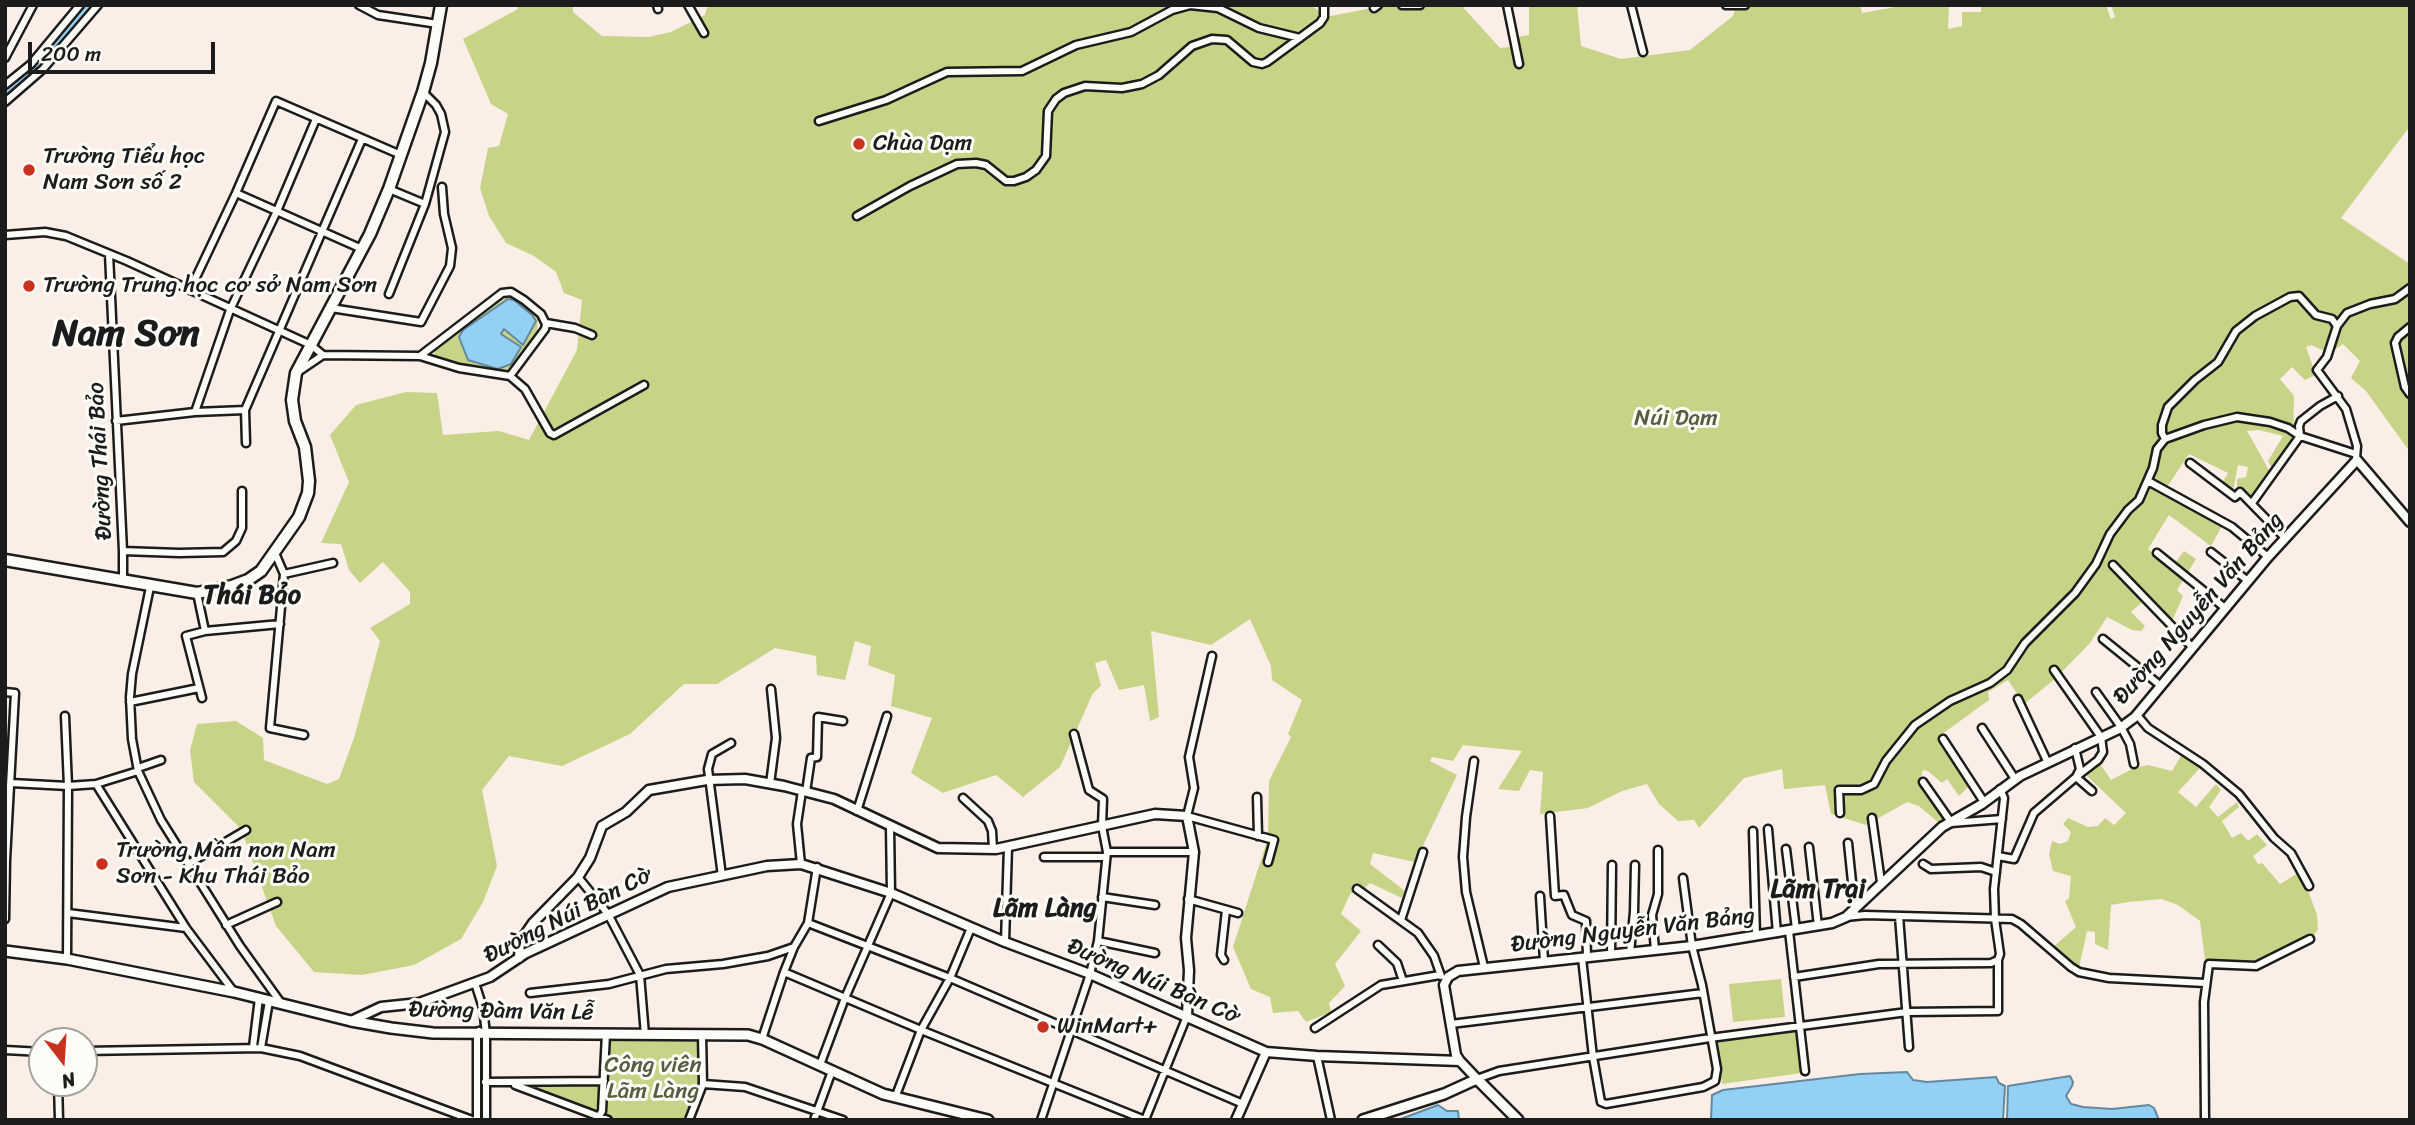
<!DOCTYPE html>
<meta charset="utf-8">
<style>
body{margin:0}
#map{position:relative;width:2415px;height:1125px;overflow:hidden;background:#faeee7;font-family:Sriracha,sans-serif}
canvas{display:block}
.frame{position:absolute;inset:0;border:7px solid #1c1c1c;pointer-events:none}
.north{position:absolute;left:28px;top:1027px;width:70px;height:70px;box-sizing:border-box;background:#fdfcf7;border:2px solid #a3a29f;border-radius:50%;rotate:163deg;font-size:19px;font-weight:700;line-height:28px;text-align:center;color:#1c1c1c}
.north::after{content:'';display:block;margin:auto;width:24px;height:32px;background:#c8321e;clip-path:polygon(50% 0,100% 100%,50% 72%,0 100%)}
.scale{position:absolute;left:28px;top:42px;width:187px;height:32px;box-sizing:border-box;border:4px solid #1c1c1c;border-top:0;padding-left:9px;font-size:21px;line-height:24px;white-space:nowrap;color:#1c1c1c;-webkit-text-stroke:5px #fdfcf7;paint-order:stroke}
</style>
<div id="map">
<canvas width="2415" height="1125"></canvas>
<div class="frame"></div>
<div class="north">N</div>
<div class="scale">200 m</div>
</div>
<script>
const context = document.querySelector('canvas').getContext('2d');
context.lineJoin = 'round';
function paint(path, color) { context.fillStyle = color; context.fill(path, 'evenodd'); }
const poly = rows => new Path2D(rows.map(r => 'M' + r).join(''));
function stroke(path, color, width, dash) { context.strokeStyle = color; context.lineWidth = width; context.lineCap = dash ? 'butt' : 'round'; context.setLineDash(dash || []); context.stroke(path); }
function drawText(font, color, halo, rows, align = 'center') {
  context.font = font + ' Sriracha,sans-serif'; context.lineWidth = 6; context.setLineDash([]); context.textBaseline = 'middle'; context.strokeStyle = halo; context.fillStyle = color; for (const [text, x, y, turn = 0] of rows) {
    context.save(); context.translate(x, y); context.rotate((+turn || 0) * Math.PI / 180); context.textAlign = isNaN(turn) ? turn : align; if (halo) context.strokeText(text, 0, 0); context.fillText(text, 0, 0); context.restore();
  }
}
const green = poly([
 [517,5,573,5,573,12,602,36,649,37,671,32,705,15,707,8,712,5,1311,5,1326,17,1387,5,1461,5,1500,48,1519,46,1517,37,1529,35,1529,5,1577,5,1581,46,1621,59,1690,50,1733,16,1736,5,1860,5,1862,13,1907,5,1949,5,1948,29,1962,26,1962,12,1981,12,1981,5,2106,5,2111,19,2115,17,2111,5,2410,5,2410,126,2341,218,2410,264,2410,452,2366,391,2351,378,2360,361,2343,344,2329,353,2311,345,2306,347,2316,375,2305,380,2292,367,2280,379,2294,396,2293,441,2272,468,2268,461,2283,436,2259,430,2247,431,2269,470,2249,497,2237,489,2237,479,2246,477,2248,467,2238,465,2233,491,2222,483,2228,473,2189,454,2163,493,2222,526,2211,546,2169,515,2148,549,2170,570,2184,551,2196,559,2177,590,2183,596,2172,621,2149,596,2131,612,2145,626,2141,631,2132,630,2107,617,2090,643,2055,679,2024,704,2008,680,1988,692,1989,700,1938,737,1969,786,1959,796,1947,779,1942,783,1928,771,1923,770,1920,780,1947,819,1939,823,1919,806,1907,802,1866,825,1831,814,1825,785,1784,789,1782,769,1744,778,1699,828,1694,820,1678,821,1659,804,1647,784,1622,791,1588,808,1540,814,1543,772,1530,770,1519,791,1498,789,1522,751,1463,745,1453,761,1432,757,1430,761,1457,775,1415,862,1373,853,1370,864,1405,891,1402,898,1370,883,1365,888,1350,894,1341,914,1361,931,1335,964,1345,986,1329,1003,1331,1012,1306,1022,1298,1011,1273,1013,1270,997,1251,989,1233,947,1268,838,1269,781,1291,737,1288,734,1302,700,1272,680,1271,666,1250,619,1211,645,1151,631,1159,717,1150,721,1144,685,1119,690,1106,660,1095,663,1101,686,1093,693,1060,767,1023,797,996,775,943,793,911,773,932,718,891,706,895,675,868,665,871,646,855,641,845,680,817,675,816,656,775,648,717,684,684,684,630,734,562,766,509,756,482,790,497,866,483,902,461,939,414,965,362,975,314,972,276,926,241,829,194,782,190,750,197,724,236,721,263,738,264,760,327,784,339,779,354,738,380,641,370,628,410,604,410,592,383,562,360,583,349,570,341,544,321,543,349,482,330,435,356,405,406,392,437,393,443,435,499,431,529,440,577,350,582,300,564,293,556,272,534,256,506,243,489,216,480,188,488,148,499,146,508,114,491,104,463,39,518,9],
 [512,296,518,299,538,319,537,330,512,370,497,371,435,358,434,348,500,299],
 [2181,756,2200,768,2178,792,2196,807,2216,784,2221,790,2209,807,2218,817,2237,802,2239,807,2222,821,2232,838,2241,833,2248,841,2257,834,2267,845,2253,856,2258,864,2262,863,2280,884,2298,873,2306,885,2317,915,2318,929,2312,939,2257,965,2212,961,2209,975,2207,975,2200,921,2178,905,2162,899,2128,902,2111,905,2108,950,2095,944,2095,932,2087,931,2079,968,2053,947,2076,927,2065,901,2069,898,2071,876,2053,871,2049,854,2052,841,2060,844,2068,841,2071,832,2063,824,2068,818,2088,827,2098,826,2105,818,2114,825,2126,813,2087,776,2100,764,2111,780,2134,768,2148,765,2172,771],
 [1781,979,1785,1017,1733,1022,1729,984],
 [1796,1031,1801,1073,1722,1084,1716,1042],
 [613,1038,692,1039,697,1041,700,1080,686,1120,608,1118,606,1114,607,1046],
 [540,1084,597,1085,601,1088,600,1104,595,1109,587,1109,538,1091,536,1088]
]);
const water = poly([
 [85,5,94,5,35,74,5,98,5,89,29,70,85,5],
 [508,299,514,300,532,315,536,321,523,345,504,329,501,334,521,347,511,364,498,369,468,360,459,337,463,330,508,299],
 [1907,1072,1913,1080,1927,1082,1996,1077,1999,1083,2005,1086,2003,1120,1711,1120,1712,1095,1723,1090,1860,1074,1907,1072],
 [2070,1076,2073,1082,2072,1086,2066,1096,2071,1104,2083,1107,2112,1109,2149,1105,2154,1108,2159,1120,2007,1120,2008,1086,2070,1076],
 [1438,1105,1447,1111,1458,1111,1459,1120,1398,1120,1438,1105]
]);
const minor = poly([
 [359,5,378,15,438,24],
 [657,5,658,9],
 [688,5,704,33],
 [1402,5,1420,5],
 [1507,5,1519,64],
 [1631,5,1643,52],
 [1726,5,1745,5],
 [1374,8,1378,5],
 [5,58,33,5],
 [5,85,31,64,80,5],
 [423,92,436,105,441,114,445,132,425,204],
 [5,102,43,69,98,5],
 [819,121,886,100,947,72,1022,71,1076,45,1131,32,1172,10,1190,5,1218,8,1259,28,1300,38],
 [236,193,362,249],
 [857,216,910,186,957,164,976,163,986,165,1006,181,1014,181,1026,177,1036,170,1046,156,1048,111,1056,99,1064,93,1085,86,1122,88,1142,84,1159,75,1192,46,1212,39,1227,40,1253,62,1262,64,1267,62,1320,23,1324,17,1324,5],
 [5,235,45,232,66,236,127,261,311,345,323,355,420,356,459,368,510,376,525,389,550,433,554,435,644,385],
 [109,254,123,551,123,582],
 [190,290,236,193,276,101,401,155],
 [389,294,425,204,389,189],
 [331,308,421,322,450,266,452,248,444,214,442,187],
 [546,323,575,328,592,335],
 [2410,327,2398,337,2395,343,2405,387,2410,394],
 [420,356,502,293,511,292,524,300,541,314,546,324,545,329,510,376],
 [298,372,323,355],
 [195,412,230,310,277,211,316,119],
 [116,421,195,412,245,410],
 [2165,439,2162,433,2162,425,2168,407,2195,380,2218,362,2236,331,2255,316,2290,297,2299,296,2316,315,2332,319,2337,326],
 [246,443,245,410,362,139],
 [2356,458,2357,446,2346,409,2317,370,2327,357,2337,326,2347,313,2370,304,2395,299,2410,288],
 [2190,463,2235,497,2240,492,2285,538],
 [2148,481,2232,527,2268,557],
 [2252,503,2300,436,2299,426,2301,421,2320,406,2338,396],
 [123,551,179,553,223,552,236,541,242,528,242,491],
 [2211,552,2248,581],
 [275,553,284,574,270,728,304,735],
 [2157,553,2225,608],
 [2113,565,2193,648],
 [284,574,333,563],
 [150,587,132,674,130,697,132,739,138,771,161,820,240,946,281,1003],
 [197,593,205,631,280,624],
 [2103,639,2161,686],
 [1212,656,1189,757,1194,788,1187,816,1274,840,1268,862],
 [2054,670,2101,737,2103,752,2098,760,2076,777,2092,791],
 [5,692,15,693,6,860,5,919],
 [2096,692,2121,727,2130,744,2134,764],
 [202,698,186,636,205,631],
 [2018,699,2047,761],
 [130,702,199,688],
 [2137,715,2148,728,2203,764,2239,794,2274,838,2291,853,2309,886],
 [65,716,68,786,67,959],
 [1982,728,2015,779],
 [1943,739,1984,802],
 [1474,761,1466,817,1463,857,1466,892,1484,967],
 [138,768,161,760],
 [1923,782,1951,822],
 [11,783,68,786,96,784,138,771],
 [96,784,186,928,234,992],
 [770,784,776,738,771,689],
 [806,792,811,758,817,757,818,717,843,721],
 [1257,797,1258,836],
 [963,798,988,821,992,831,993,849],
 [857,811,887,716],
 [1840,813,1839,790,1861,790,1874,784,1886,761,1915,725,1950,701,1990,683,2007,670,2025,643,2075,593,2096,564,2110,534,2128,510,2139,500,2153,468,2157,449,2165,439,2204,425,2237,417,2270,422,2288,428,2300,436,2356,454],
 [1550,816,1555,896,1564,895,1572,915,1586,921,1587,957],
 [1872,818,1881,882],
 [1951,823,2002,819],
 [1768,829,1777,933],
 [1753,831,1756,936],
 [1848,843,1855,911],
 [1809,847,1818,926],
 [1786,849,1796,929],
 [1107,852,1194,852],
 [1998,856,2014,859,2034,813,2076,777,2080,769,2075,748],
 [1044,857,1106,857],
 [188,864,246,830],
 [801,864,797,824,802,791],
 [1923,864,1931,869,1981,867,1996,872],
 [722,876,708,769,712,754,731,743],
 [578,877,608,914,640,975,645,1035],
 [1357,889,1418,933,1434,956,1441,976],
 [1540,896,1544,961],
 [1102,897,1155,905],
 [1188,899,1238,913],
 [68,913,186,928],
 [1899,916,1909,1047],
 [1846,917,1865,915,2012,919,2021,924,2071,967,2079,972,2109,978,2205,983],
 [1401,920,1423,852],
 [808,923,950,978,1243,1104],
 [226,925,277,902],
 [1789,931,1805,1071],
 [1098,941,1155,953],
 [1005,942,1008,847],
 [1378,945,1397,963,1403,981],
 [1655,950,1652,915,1658,894,1658,850],
 [1630,953,1634,912,1635,865],
 [1611,955,1612,865],
 [1582,958,1593,1057,1601,1102,1606,1104,1703,1087,1715,1081,1717,1069,1702,985,1692,946,1683,878],
 [1224,960,1221,955,1226,910],
 [784,972,921,1030,1145,1120],
 [1794,977,1879,964,1991,963,1998,960,2000,954,1995,919,1994,889,2004,798,2000,789],
 [475,983,483,1008,486,1034,486,1120],
 [530,993,609,984,666,969,723,964,768,956,794,947],
 [1451,1024,1703,993],
 [1315,1028,1381,985,1440,975],
 [762,1039,784,972,794,947,808,923,817,867],
 [253,1047,259,998],
 [261,1048,269,1001],
 [5,1050,42,1052],
 [84,1051,261,1048,300,1056,472,1120],
 [1317,1056,1331,1120],
 [820,1065,845,998,891,893,890,826],
 [1477,1079,1499,1071,1710,1038,1907,1012,1998,1011,1998,960],
 [485,1082,604,1081],
 [58,1083,59,1120],
 [703,1084,745,1087,843,1120],
 [515,1085,608,1120],
 [895,1098,921,1030,950,978,971,928],
 [598,1118,602,1111,606,1034],
 [477,1120,477,1034,479,1031],
 [689,1120,703,1084,702,1034],
 [814,1120,832,1071],
 [1041,1120,1090,974,1098,941,1107,852,1102,826,1103,799,1089,790,1074,734],
 [1145,1120,1187,1016],
 [2205,1120,2204,1002,2209,964,2256,966,2310,939]
]);
const tertiary = poly([
 [519,958,520,942,533,923,578,877,590,858,602,826,626,812,649,790,707,780,745,779,784,786,834,799,938,848,996,849,1155,814,1187,816,1194,852,1186,938,1189,970,1187,1016],
 [351,1021,381,1007,419,1003,490,977,526,953,668,887,767,866,801,864,891,893,1005,942,1090,974,1266,1052,1317,1056,1460,1061,1477,1079],
 [1460,1061,1456,1055,1444,985,1448,977,1458,971,1692,946,1832,923,1846,917,1942,827,1982,804,2020,776,2119,729,2135,717,2268,557,2357,460,2410,522],
 [1236,1120,1266,1052]
]);
const secondary = poly([
 [5,951,67,959,234,992,351,1021,391,1028,433,1033,748,1035,762,1039,883,1094,988,1120],
 [1363,1120,1444,1094,1477,1079,1518,1120]
]);
const primary = poly([
 [5,560,197,593,232,586,248,580,261,571,299,517,308,493,309,481,305,447,295,421,292,400,296,373,370,234,389,189,423,92,431,63,441,5]
]);
const markers = [
 [859,144,7,"#c8321e"],
 [29,170,7,"#c8321e"],
 [29,286,7,"#c8321e"],
 [102,864,7,"#c8321e"],
 [1043,1027,7,"#c8321e"]
];
const poiNames = [
 ["Chùa Dạm",873,144],
 ["Trường Tiểu học",43,157],
 ["Nam Sơn số 2",43,183],
 ["Trường Trung học cơ sở Nam Sơn",43,286],
 ["Trường Mầm non Nam",116,851],
 ["Sơn - Khu Thái Bảo",116,877],
 ["WinMart+",1057,1027]
];
const parkNames = [
 ["Núi Dạm",1676,419],
 ["Công viên",653,1066],
 ["Lãm Làng",653,1092]
];
const streetNames = [
 ["Đường Thái Bảo",101,461,-93],
 ["Đường Nguyễn Văn Bảng",2199,609,-49],
 ["Đường Núi Bàn Cờ",568,916,-27],
 ["Đường Nguyễn Văn Bảng",1633,931,-7],
 ["Đường Núi Bàn Cờ",1153,982,23],
 ["Đường Đàm Văn Lễ",501,1012,1]
];
const quarterNames = [
 ["Thái Bảo",252,596],
 ["Lãm Trại",1818,890],
 ["Lãm Làng",1045,909]
];
const townNames = [
 ["Nam Sơn",126,336]
];
paint(green, '#c7d386');
paint(water, '#94d0f4');
stroke(water, '#64889e', 2);
stroke(minor, '#1c1c1c', 11);
stroke(tertiary, '#1c1c1c', 13);
stroke(secondary, '#1c1c1c', 14);
stroke(primary, '#1c1c1c', 15);
stroke(minor, '#fdfcf7', 6);
stroke(tertiary, '#fdfcf7', 8);
stroke(secondary, '#fdfcf7', 9);
stroke(primary, '#fdfcf7', 10);
for (const [x, y, r, color] of markers) { const dot = new Path2D(); dot.arc(x, y, r, 0, 2 * Math.PI); context.fillStyle = color; context.fill(dot); stroke(dot, '#fdfcf7', 2.5); }
drawText('23px', '#1c1c1c', '#fdfcf7', poiNames, 'left');
drawText('23px', '#585c41', '#fdfcf7', parkNames);
drawText('23px', '#1c1c1c', '#fdfcf7', streetNames);
drawText('bold 26px', '#1c1c1c', '#fdfcf7', quarterNames);
drawText('bold 37px', '#1c1c1c', '#fdfcf7', townNames);
</script>
